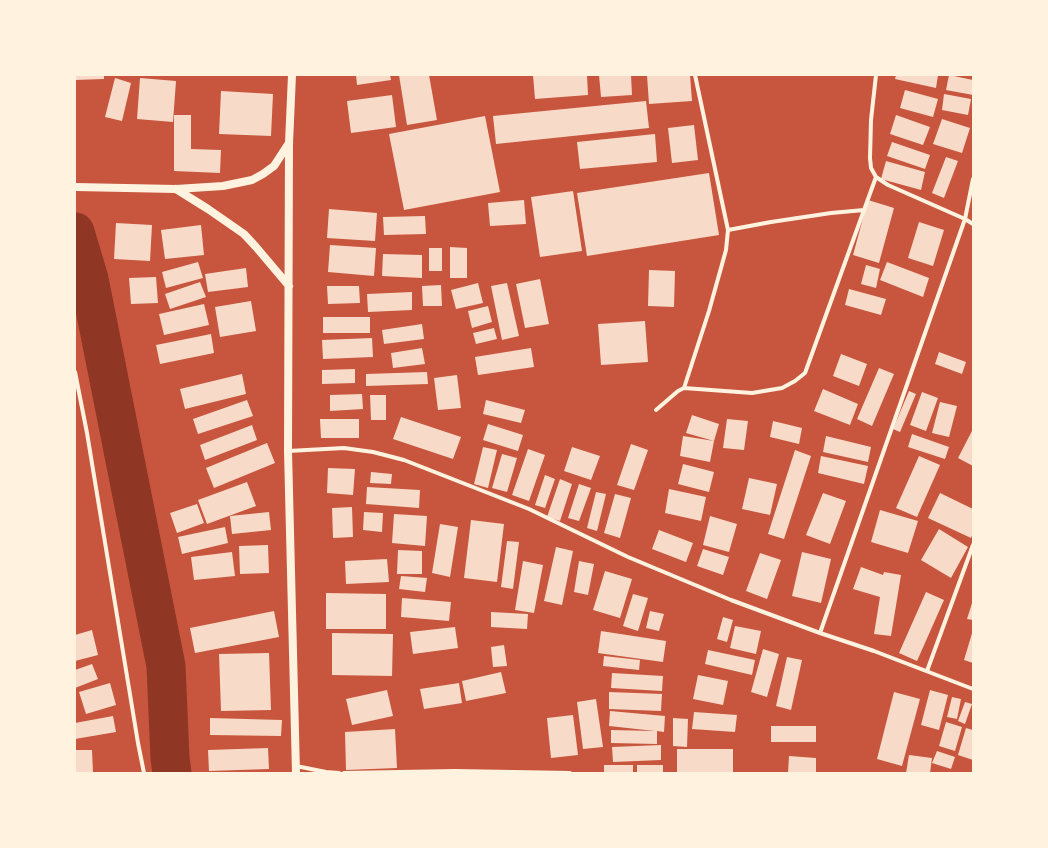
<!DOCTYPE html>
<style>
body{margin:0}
#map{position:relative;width:1048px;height:848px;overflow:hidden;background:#c8553d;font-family:"IBM Plex Sans",sans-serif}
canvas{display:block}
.frame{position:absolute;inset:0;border:76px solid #fff3e0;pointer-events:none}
</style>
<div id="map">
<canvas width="1048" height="848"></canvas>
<div class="frame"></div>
</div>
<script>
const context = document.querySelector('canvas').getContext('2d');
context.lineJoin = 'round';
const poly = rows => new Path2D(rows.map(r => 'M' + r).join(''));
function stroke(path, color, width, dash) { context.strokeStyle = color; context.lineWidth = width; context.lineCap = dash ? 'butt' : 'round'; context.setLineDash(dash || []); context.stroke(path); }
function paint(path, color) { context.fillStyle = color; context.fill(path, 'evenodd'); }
const river = poly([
 [75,232,89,279,166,666,170,758,172,773]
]);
const building = poly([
 [75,75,104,75,104,79,75,80],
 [356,75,390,75,391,80,357,85],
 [399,75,429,75,437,120,407,125],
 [533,75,587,75,588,95,535,99],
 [599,75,631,75,632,95,601,97],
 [647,75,690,75,692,101,649,104],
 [896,75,938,75,936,88,895,79],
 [949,75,973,80,973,95,946,90],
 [115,78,131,83,122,121,105,117],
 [140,78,176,81,173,122,137,119],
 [905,90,938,99,933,117,900,108],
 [221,91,273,94,271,136,219,134],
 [944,94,971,99,968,115,942,110],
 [392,95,396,127,351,133,347,101],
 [646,101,649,128,496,144,493,116],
 [174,115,191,115,191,149,221,150,220,173,174,171],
 [896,115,930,127,923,145,890,134],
 [485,116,500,192,404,210,389,134],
 [942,119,970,128,962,153,933,144],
 [694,125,698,160,672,163,668,128],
 [655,134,657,162,580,169,577,142],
 [892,142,930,155,925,169,887,156],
 [946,157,958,161,944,198,932,193],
 [886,161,925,172,921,190,881,179],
 [709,173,719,235,587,256,577,193],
 [573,191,582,251,540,257,531,197],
 [524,200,526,224,490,226,488,203],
 [868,200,894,208,879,263,853,255],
 [329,209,377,213,375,241,327,238],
 [425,216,426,234,384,235,383,217],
 [919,222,944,230,933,266,908,258],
 [116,223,152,225,150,261,114,259],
 [201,225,204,255,165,259,161,230],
 [330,245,376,248,374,276,328,272],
 [450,247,467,248,467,278,450,278],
 [429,248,442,248,442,271,429,271],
 [383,254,422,255,422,278,382,276],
 [198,262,203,278,166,288,162,272],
 [887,262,929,278,923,297,880,280],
 [866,265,880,269,876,288,861,284],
 [246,268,248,287,208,292,205,274],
 [649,270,675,271,674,307,648,306],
 [156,277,158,303,131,304,129,278],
 [540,279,549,324,525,328,516,284],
 [200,282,206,297,170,309,165,294],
 [478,283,483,303,456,309,451,290],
 [507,283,519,336,502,340,491,286],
 [441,285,442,306,423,306,422,286],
 [327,286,359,286,360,303,328,304],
 [849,289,886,299,881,315,845,305],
 [412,292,412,310,368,312,367,294],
 [251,301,256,331,220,337,215,307],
 [204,304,209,325,164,335,159,314],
 [488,306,492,322,472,328,468,311],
 [323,317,370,317,370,333,323,333],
 [645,321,648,362,601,365,598,324],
 [422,324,424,339,384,344,382,330],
 [494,328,497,339,476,344,473,333],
 [211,334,214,353,160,364,156,345],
 [372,338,373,357,323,359,322,340],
 [422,348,425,364,393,368,391,353],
 [531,348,534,367,478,375,475,357],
 [939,352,966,362,962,374,935,364],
 [841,354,867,364,859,386,833,376],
 [879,368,894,374,872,426,857,419],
 [355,369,355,383,322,384,322,370],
 [427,372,428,384,366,386,366,374],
 [242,374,246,394,185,409,180,389],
 [457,375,461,408,438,410,434,378],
 [823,389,858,404,850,425,814,411],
 [909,391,916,394,900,432,893,429],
 [922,392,938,398,926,431,910,425],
 [362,394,363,409,330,411,330,395],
 [370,395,386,395,386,420,371,420],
 [247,400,253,416,198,434,193,419],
 [486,400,525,410,521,423,483,414],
 [940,402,957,406,949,437,932,433],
 [692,415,719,424,714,441,710,462,680,456,683,436,714,441,686,433],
 [401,417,461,437,453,459,393,439],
 [320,419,359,419,359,438,321,438],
 [727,419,748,421,744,450,723,448],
 [773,421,802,428,799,444,770,437],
 [488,424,523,435,518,451,483,440],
 [252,425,257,440,205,460,200,445],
 [973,429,973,466,958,458],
 [912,434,949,447,945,459,908,447],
 [826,436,871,447,868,462,823,452],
 [267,443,275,463,214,488,206,468],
 [631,444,648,450,634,490,617,485],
 [483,447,497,450,488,488,474,484],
 [572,447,600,456,591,480,564,471],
 [528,449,545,455,529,501,512,495],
 [795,450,811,456,784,539,768,534],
 [502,454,517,458,507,492,492,488],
 [821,456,868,466,864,484,818,473],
 [919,456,940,465,917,517,896,508],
 [683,464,714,472,709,492,678,484],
 [328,468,355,469,353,495,327,493],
 [371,472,392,474,391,484,370,483],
 [545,475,555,479,545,508,535,505],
 [749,478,777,484,770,515,742,509],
 [560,479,572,484,560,521,547,517],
 [247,482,256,506,207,524,198,500],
 [579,484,591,488,579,521,568,518],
 [367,487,420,490,419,508,366,504],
 [669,489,706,497,701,521,665,513],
 [596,492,606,494,597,531,587,528],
 [823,493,846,501,830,544,806,535],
 [940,493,973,509,973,533,971,538,928,518],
 [615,494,631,498,620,538,604,533],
 [197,504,204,523,177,533,170,513],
 [352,507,353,537,333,538,332,508],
 [880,510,918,521,908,553,871,542],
 [269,512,271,530,232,534,230,516],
 [364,512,383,513,382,532,363,530],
 [394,514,427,516,425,546,392,543],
 [710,516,737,524,729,552,703,545],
 [471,520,504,524,497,582,464,578],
 [440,524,458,527,450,577,432,573],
 [225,527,228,543,182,554,178,537],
 [939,529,968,547,951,578,921,560],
 [659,530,693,543,686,562,652,549],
 [507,541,519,542,513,589,501,587],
 [268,545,269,573,240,574,239,546],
 [556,547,573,551,562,605,544,601],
 [703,549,729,557,723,575,697,566],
 [398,550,422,551,422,574,397,574],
 [232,552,235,576,194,580,191,557],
 [802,552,831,559,821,603,792,596],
 [760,553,781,560,767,599,746,591],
 [387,559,389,582,346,584,345,561],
 [523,561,543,565,534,613,515,610],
 [579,561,594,564,588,595,574,592],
 [861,567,883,575,884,572,901,575,891,636,874,634,880,597,853,589],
 [605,571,632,579,620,618,593,610],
 [401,576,427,578,425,592,399,589],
 [926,592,944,600,917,661,899,653],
 [326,593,386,594,386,629,326,629],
 [633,594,648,598,638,631,623,626],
 [402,598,451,602,449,621,401,617],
 [973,600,973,620,967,619],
 [274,611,279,637,195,653,190,628],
 [650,611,664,614,659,631,646,628],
 [491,612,528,614,527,629,491,627],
 [723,617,733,620,727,642,717,639],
 [735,626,761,631,756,654,730,648],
 [455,627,458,648,413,654,410,632],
 [92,630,98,655,75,661,75,635],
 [973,630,973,663,964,660],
 [601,631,666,641,663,662,598,653],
 [332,633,393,634,392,676,332,675],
 [504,645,507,666,493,667,491,647],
 [763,649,779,654,767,697,751,692],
 [708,650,755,660,752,675,705,664],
 [269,653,271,710,221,711,219,654],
 [604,656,640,660,639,670,603,666],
 [787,657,802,660,791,710,776,706],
 [92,664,98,679,75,688,75,670],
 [501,672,506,693,466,701,462,681],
 [612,673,663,676,662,691,611,688],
 [698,675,728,681,723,705,693,699],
 [110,683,116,705,86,714,79,692],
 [459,683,462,703,424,709,420,689],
 [387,690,393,716,352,725,346,699],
 [930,690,948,695,939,730,921,725],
 [609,692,662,694,661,711,609,709],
 [894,692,920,699,902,766,877,759],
 [952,697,961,699,957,719,947,717],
 [596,699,603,747,583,749,577,702],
 [965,702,972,704,965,724,958,721],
 [610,711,665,716,664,732,657,731,657,744,611,743,611,730,655,731,609,726],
 [694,712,737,715,735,732,692,729],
 [573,715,578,755,551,758,547,718],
 [113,716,116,732,75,739,75,723],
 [210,718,282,720,281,736,210,735],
 [673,718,688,719,687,747,673,746],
 [946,722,962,727,955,751,939,746],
 [771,726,816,726,816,742,771,742],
 [966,728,973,730,973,760,958,755],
 [395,729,397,768,346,770,345,732],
 [661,745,661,760,613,762,612,747],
 [268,748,269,769,209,771,208,750],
 [677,749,733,749,733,772,677,772],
 [75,750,92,750,93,773,75,773],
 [937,751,955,757,951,769,932,763],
 [909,755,932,758,930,773,906,773],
 [789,756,816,758,816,773,788,773],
 [604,765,633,765,633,773,604,773],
 [637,765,663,765,663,773,637,773]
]);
const minor = poly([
 [876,75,871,120,870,158,871,168,876,177,888,185,965,219,973,224],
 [728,230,771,222,831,213,864,210],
 [75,372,87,433,138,743,144,773],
 [684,388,709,311,726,250,728,230,695,75],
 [656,410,678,391,684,388,752,393,782,388,795,381,805,373,876,177],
 [288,451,344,448,373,452,404,460,529,509,628,557,731,600,820,633,874,651,973,689],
 [820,633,965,219,973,179],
 [927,671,973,545],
 [296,766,326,772,339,773],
 [344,773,455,771,570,773]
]);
const secondary = poly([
 [292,75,289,143,288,451,296,773],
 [75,187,176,189,223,186,252,180,263,174,274,166,289,143],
 [176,189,208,209,244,234,256,247,289,286]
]);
stroke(river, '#8f3625', 39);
paint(building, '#f7dbc8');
stroke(minor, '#fff3e0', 4);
stroke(secondary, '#fff3e0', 8);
</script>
